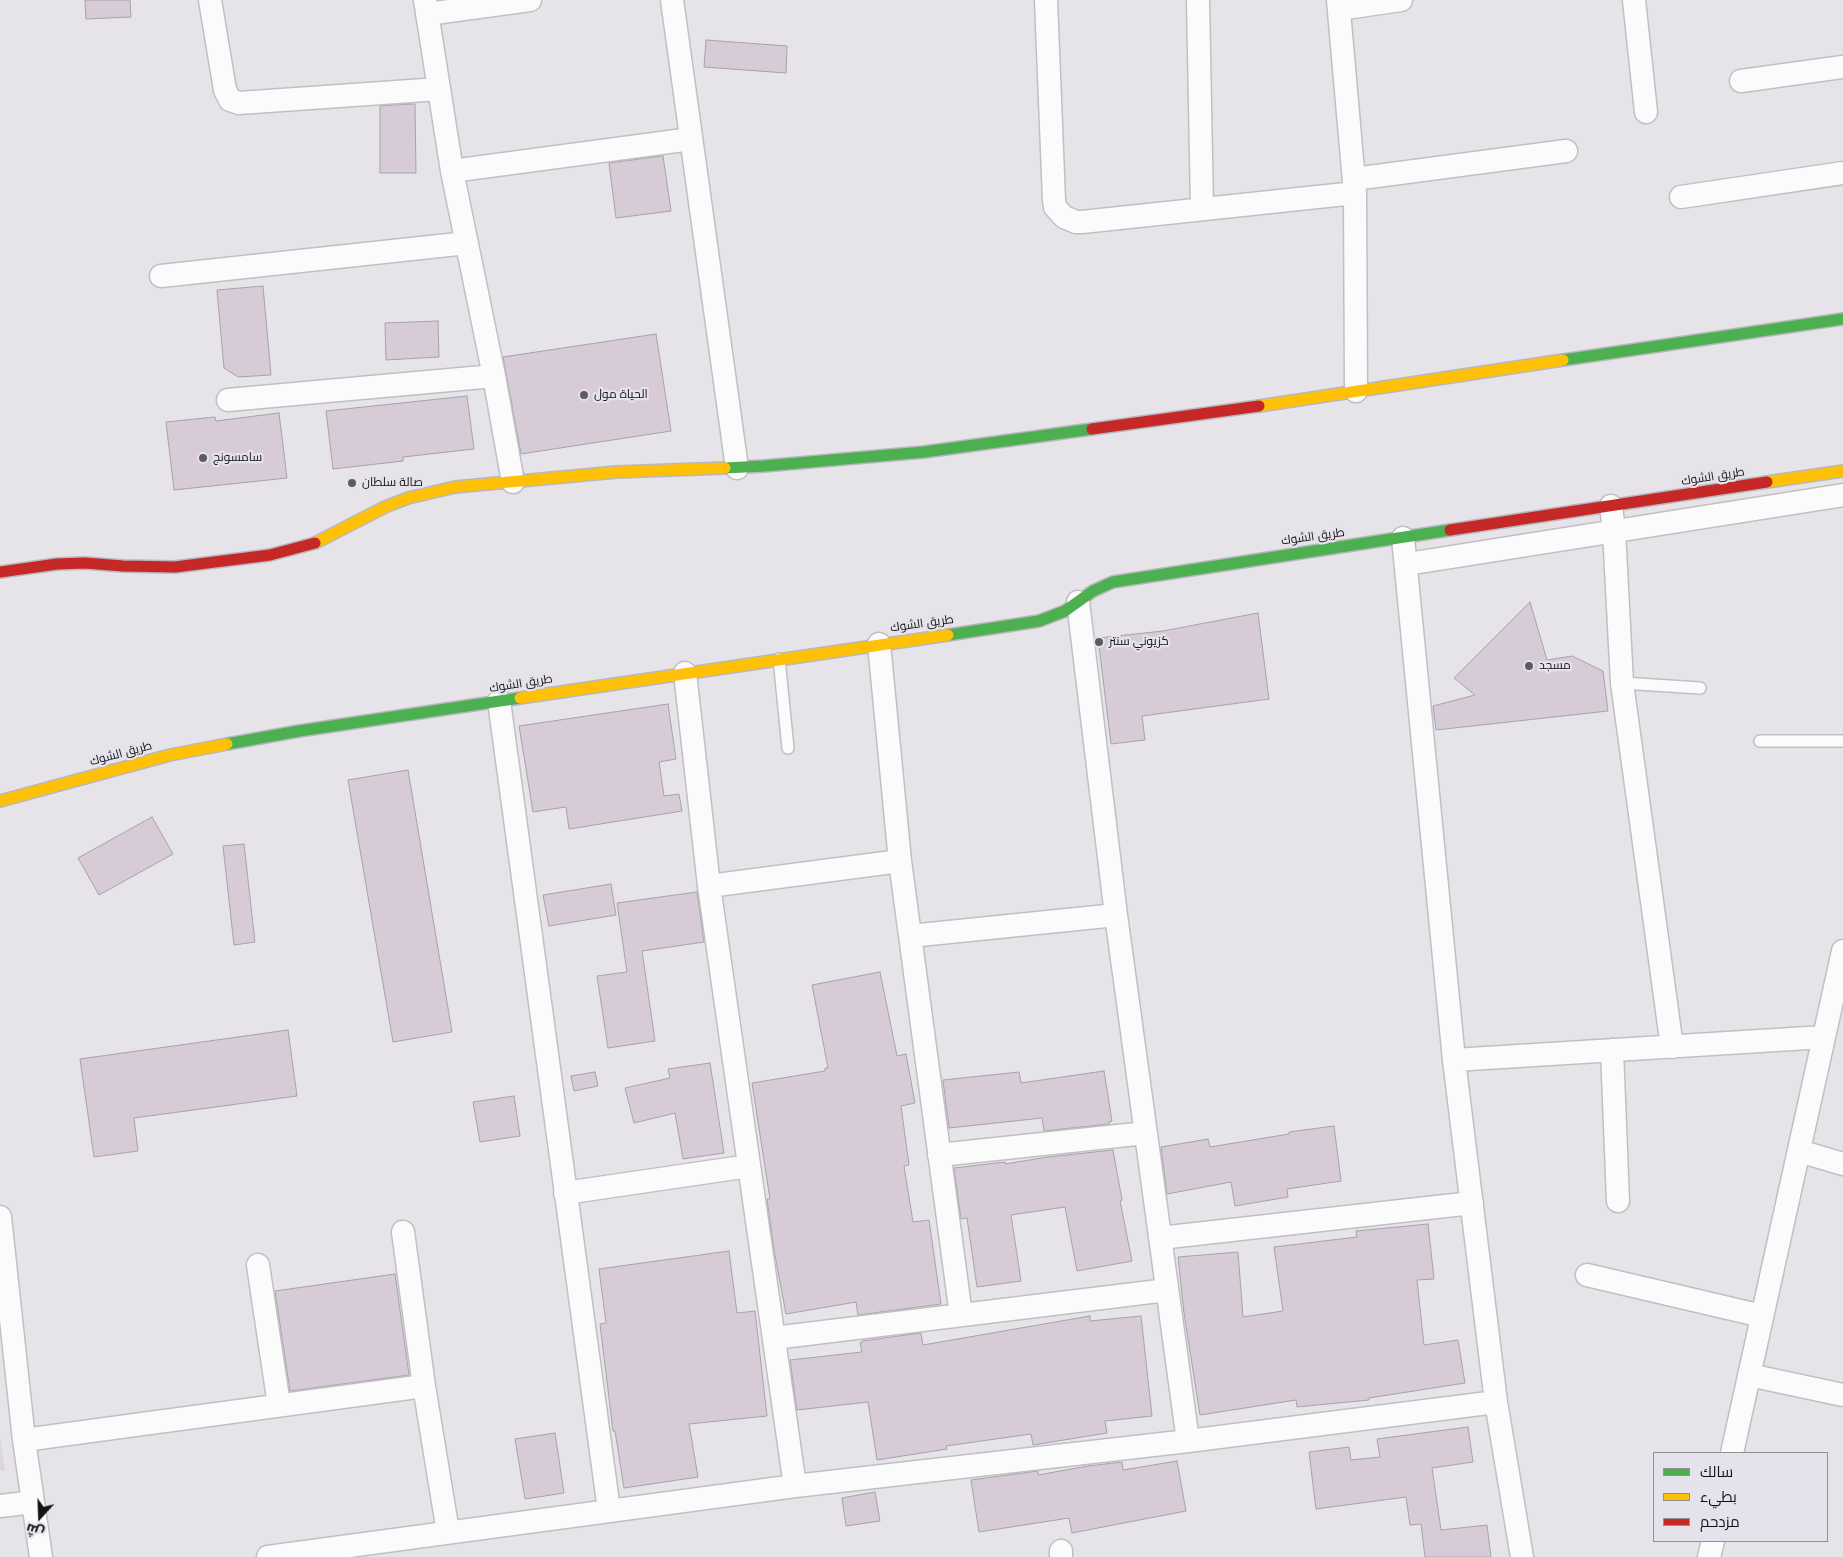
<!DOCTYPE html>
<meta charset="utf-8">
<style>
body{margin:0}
#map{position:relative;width:1843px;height:1557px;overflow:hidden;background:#e6e4e9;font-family:"DM Sans",Cairo,sans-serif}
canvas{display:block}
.legend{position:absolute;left:1653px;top:1452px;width:175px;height:90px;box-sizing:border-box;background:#e6e2eb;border:1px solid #928f95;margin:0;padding:6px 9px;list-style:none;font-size:15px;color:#131215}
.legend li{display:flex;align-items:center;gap:10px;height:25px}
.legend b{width:25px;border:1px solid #928f95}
.north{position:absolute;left:15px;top:1492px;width:50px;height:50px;-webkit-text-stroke:4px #e6e2eb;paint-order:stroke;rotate:200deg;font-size:14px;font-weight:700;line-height:20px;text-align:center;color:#131215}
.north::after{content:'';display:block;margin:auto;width:18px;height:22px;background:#131215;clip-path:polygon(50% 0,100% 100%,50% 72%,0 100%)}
</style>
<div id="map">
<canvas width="1843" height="1557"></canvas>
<ul class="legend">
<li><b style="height:6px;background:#4caf50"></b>سالك</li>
<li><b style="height:6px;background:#ffc107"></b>بطيء</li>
<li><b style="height:6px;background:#c62828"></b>مزدحم</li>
</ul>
<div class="north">ش</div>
</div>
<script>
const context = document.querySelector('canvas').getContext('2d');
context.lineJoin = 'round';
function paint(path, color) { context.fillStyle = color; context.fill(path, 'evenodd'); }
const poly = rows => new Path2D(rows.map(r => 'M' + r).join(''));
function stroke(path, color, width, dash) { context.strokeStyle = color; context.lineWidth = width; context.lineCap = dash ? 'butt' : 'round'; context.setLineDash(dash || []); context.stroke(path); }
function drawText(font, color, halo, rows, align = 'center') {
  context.font = font + ' "DM Sans",Cairo,sans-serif'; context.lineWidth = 4.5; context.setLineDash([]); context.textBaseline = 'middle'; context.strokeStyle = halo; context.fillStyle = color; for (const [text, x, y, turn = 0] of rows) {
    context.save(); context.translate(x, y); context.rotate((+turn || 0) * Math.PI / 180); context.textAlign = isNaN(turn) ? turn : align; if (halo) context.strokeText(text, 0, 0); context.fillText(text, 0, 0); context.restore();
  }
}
const built = poly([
 [0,1436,5,1470,0,1471]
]);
const building = poly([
 [85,0,130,0,131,17,86,19,85,0],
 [706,40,787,46,786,73,704,67,706,40],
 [409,104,415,104,416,173,380,173,380,106,409,104],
 [663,156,671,211,616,218,609,163,663,156],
 [263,286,271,375,238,377,224,368,217,290,263,286],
 [438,321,439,357,386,360,385,323,438,321],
 [656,334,671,431,521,454,503,357,656,334],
 [467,396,474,449,403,457,403,461,333,469,326,411,467,396],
 [279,413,287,478,174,490,166,422,215,417,216,421,279,413],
 [1530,602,1547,660,1572,656,1603,671,1608,711,1436,730,1433,706,1475,695,1454,678,1530,602],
 [1258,613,1269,699,1142,716,1145,740,1111,744,1098,638,1163,631,1258,613],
 [668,704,676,759,659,762,664,796,679,794,682,811,569,829,566,807,533,812,519,726,668,704],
 [408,770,452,1032,393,1042,348,780,408,770],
 [152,817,173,854,99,895,78,858,152,817],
 [244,844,255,942,234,945,223,846,244,844],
 [611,884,616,915,549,926,543,895,611,884],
 [697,892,704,942,642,951,655,1041,608,1048,597,976,627,972,617,903,697,892],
 [880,972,897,1056,906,1054,915,1103,901,1106,909,1165,904,1166,913,1222,929,1220,941,1304,858,1315,856,1302,786,1314,774,1250,767,1199,770,1199,752,1083,825,1071,825,1068,828,1068,812,985,880,972],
 [288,1030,297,1096,134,1118,138,1151,94,1157,80,1059,288,1030],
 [710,1063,724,1153,683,1159,675,1113,634,1123,625,1088,670,1078,668,1069,710,1063],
 [1104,1071,1112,1121,1109,1122,1109,1124,1044,1131,1042,1118,949,1128,943,1080,1019,1072,1021,1083,1104,1071],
 [595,1072,598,1086,574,1091,571,1076,595,1072],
 [514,1096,520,1136,480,1142,473,1102,514,1096],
 [1334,1126,1341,1181,1287,1189,1288,1197,1235,1206,1231,1182,1167,1194,1161,1147,1208,1139,1210,1147,1289,1134,1289,1132,1334,1126],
 [1113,1150,1122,1200,1120,1201,1132,1261,1077,1271,1065,1207,1011,1215,1021,1281,977,1287,967,1218,961,1219,954,1168,1005,1162,1005,1164,1048,1157,1113,1150],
 [1428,1224,1434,1279,1417,1280,1424,1345,1458,1340,1465,1383,1369,1398,1369,1400,1297,1407,1296,1400,1200,1415,1184,1313,1178,1257,1238,1252,1243,1317,1283,1311,1274,1247,1357,1237,1356,1231,1428,1224],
 [729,1251,737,1313,755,1311,767,1416,689,1424,698,1477,624,1488,615,1431,613,1431,600,1324,606,1323,599,1269,729,1251],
 [395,1274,409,1375,290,1391,275,1291,395,1274],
 [1090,1316,1090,1321,1141,1316,1152,1416,1105,1421,1107,1433,1033,1445,1031,1434,946,1446,947,1449,877,1460,868,1402,797,1410,790,1360,862,1352,860,1343,862,1343,862,1341,921,1333,923,1345,1090,1316],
 [1468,1427,1473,1462,1432,1468,1441,1530,1487,1525,1491,1557,1425,1557,1421,1524,1410,1525,1406,1497,1316,1509,1309,1452,1349,1447,1351,1460,1380,1457,1377,1439,1468,1427],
 [555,1433,564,1493,525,1499,515,1439,555,1433],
 [1177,1461,1186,1511,1072,1533,1069,1518,979,1532,971,1480,1038,1471,1038,1475,1088,1466,1122,1462,1123,1470,1177,1461],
 [875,1492,880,1521,846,1526,842,1498,875,1492]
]);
const lane = poly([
 [779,659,788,748],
 [1622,683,1700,688],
 [1760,741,1843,741]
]);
const street = poly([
 [210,0,225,90,230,100,239,103,439,89],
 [425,0,452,171,494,376,513,482],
 [672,0,737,468],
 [1046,0,1054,200,1055,207,1064,217,1076,222,1082,222,1355,193],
 [1198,0,1202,209],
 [1338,0,1355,193,1356,391],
 [1634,0,1646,112],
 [1339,9,1401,0],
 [427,14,530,0],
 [1741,81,1843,67],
 [452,171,691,139],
 [1354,179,1566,151],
 [1681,197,1843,173],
 [161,276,467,243],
 [228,400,494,376],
 [1611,506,1614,531,1622,683,1672,1047],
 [1403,538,1454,1060,1496,1402,1522,1557],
 [1407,564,1843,495],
 [1078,602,1116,915,1188,1441],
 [879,644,900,861,961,1315],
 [685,673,709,886,795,1486],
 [499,701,609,1510],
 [709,886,900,861],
 [910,936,1116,915],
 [1612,1050,1618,1201],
 [1454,1060,1824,1037],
 [1799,1151,1843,1164],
 [939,1155,1146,1133],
 [565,1193,749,1166],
 [0,1217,24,1440,41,1557],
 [403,1232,424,1386,448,1532],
 [1160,1238,1472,1203],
 [258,1265,279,1405],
 [1587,1275,1762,1316],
 [774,1338,1167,1290],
 [1749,1375,1843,1395],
 [24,1440,424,1386],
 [1732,1453,1843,951],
 [0,1506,33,1502],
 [1061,1551,1061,1557],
 [268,1557,795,1486,1188,1441,1496,1402],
 [1709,1557,1713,1541]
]);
const fast = poly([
 [1563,360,1843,319],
 [725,468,764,466,924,452,1092,429],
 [948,635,1039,621,1065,611,1093,591,1113,582,1450,530],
 [227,744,299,731,520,698]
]);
const slow = poly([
 [1259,406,1563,360],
 [1767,482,1843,471],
 [315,543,385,507,408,498,455,487,617,472,725,468],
 [520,698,948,635],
 [0,801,170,755,227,744]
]);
const jam = poly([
 [1092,429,1259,406],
 [1450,530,1767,482],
 [0,572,57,564,85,563,123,566,175,567,270,555,315,543]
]);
const markers = [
 [584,395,5,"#5d5c5f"],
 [203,458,5,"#5d5c5f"],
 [352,483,5,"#5d5c5f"],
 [1099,642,5,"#5d5c5f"],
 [1529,666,5,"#5d5c5f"]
];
const poiNames = [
 ["الحياة مول",594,395],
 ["سامسونج",213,458],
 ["صالة سلطان",362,483],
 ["كزيوني سنتر",1109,642],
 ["مسجد",1539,666]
];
const streetNames = [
 ["طريق الشوك",1713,477,-9],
 ["طريق الشوك",1313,537,-8],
 ["طريق الشوك",922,624,-8],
 ["طريق الشوك",521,684,-9],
 ["طريق الشوك",121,754,-15]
];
paint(built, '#dad5e0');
paint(building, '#d6cbd6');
stroke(building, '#a5a3a6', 1);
stroke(lane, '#c0bfc3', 14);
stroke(street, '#c0bfc3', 25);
stroke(fast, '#b7b7be', 14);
stroke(slow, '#b7b7be', 14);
stroke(jam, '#b7b7be', 14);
stroke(lane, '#fbfbfc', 11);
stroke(street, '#fbfbfc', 22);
stroke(fast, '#4caf50', 11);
stroke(slow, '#ffc107', 11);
stroke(jam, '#c62828', 11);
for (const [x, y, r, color] of markers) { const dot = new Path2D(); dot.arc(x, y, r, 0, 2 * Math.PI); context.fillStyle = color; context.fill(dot); stroke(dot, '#e6e2eb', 2); }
drawText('12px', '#131215', '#e6e2eb', poiNames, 'left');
drawText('12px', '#131215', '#e6e2eb', streetNames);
</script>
